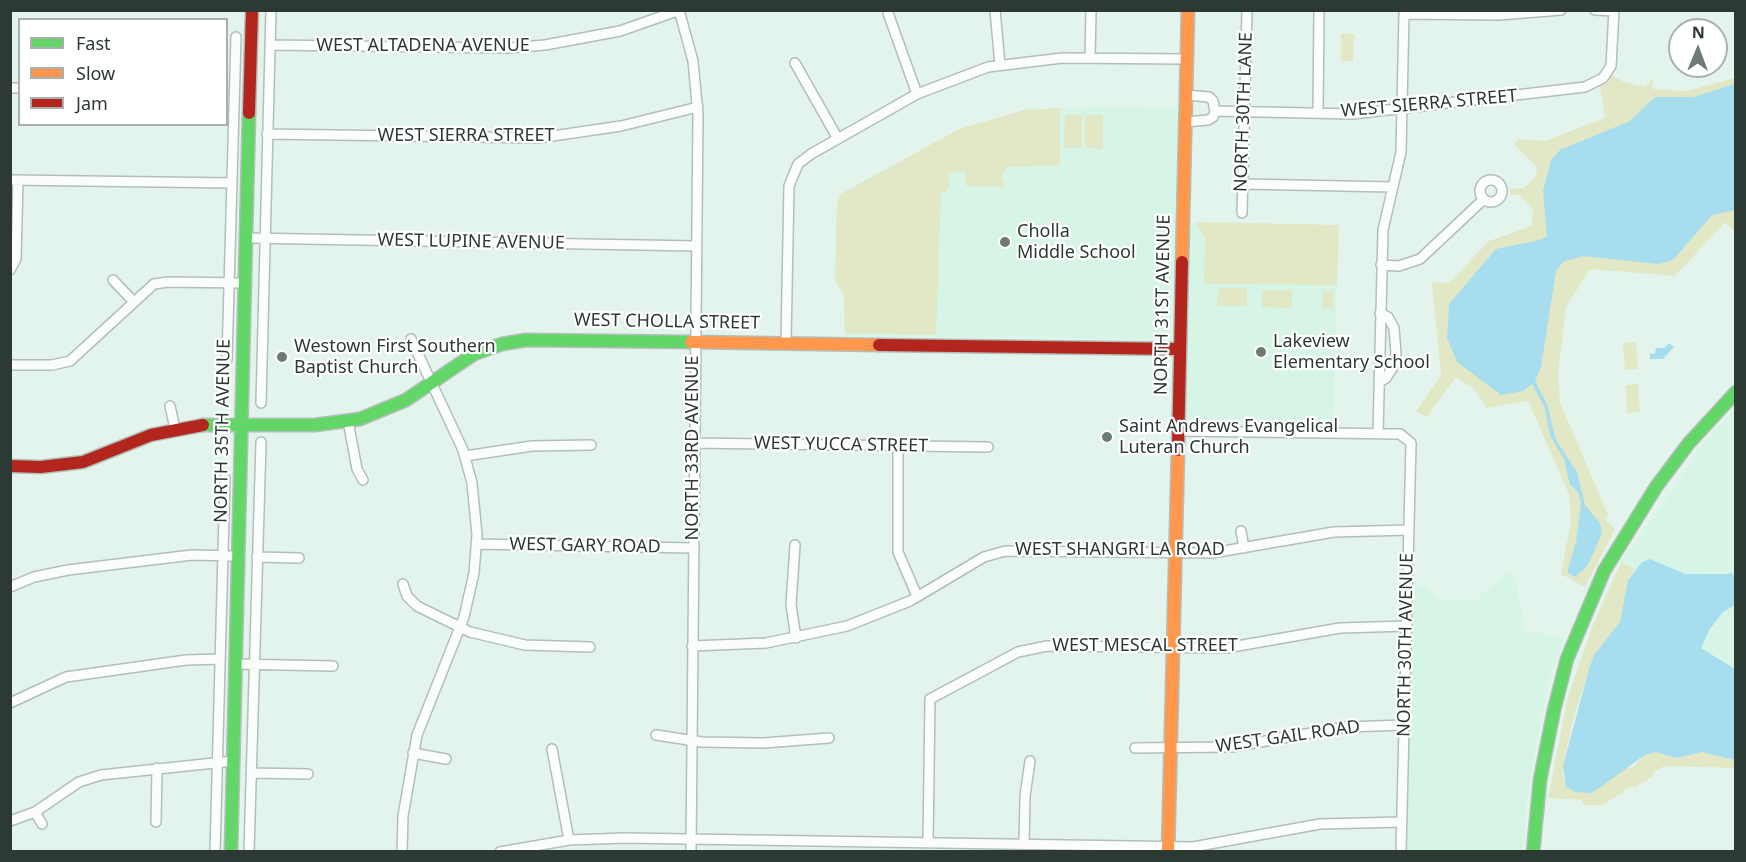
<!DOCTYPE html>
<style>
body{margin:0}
#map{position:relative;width:1746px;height:862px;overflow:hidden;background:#e3f4ec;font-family:"Noto Sans",sans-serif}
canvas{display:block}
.frame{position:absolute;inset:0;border:12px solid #2d3a34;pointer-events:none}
.legend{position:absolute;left:18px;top:18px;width:210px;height:108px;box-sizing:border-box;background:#fff;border:2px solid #abb0ae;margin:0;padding:8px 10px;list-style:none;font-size:18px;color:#2d3a34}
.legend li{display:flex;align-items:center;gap:12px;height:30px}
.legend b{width:30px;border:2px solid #abb0ae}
.north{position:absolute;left:1668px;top:18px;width:60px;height:60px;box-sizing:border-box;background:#fff;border:2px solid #abb0ae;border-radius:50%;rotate:1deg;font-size:16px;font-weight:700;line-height:24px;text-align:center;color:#2d3a34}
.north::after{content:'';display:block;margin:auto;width:21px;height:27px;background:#6d7b74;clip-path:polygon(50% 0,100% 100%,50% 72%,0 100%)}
</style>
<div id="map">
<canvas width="1746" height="862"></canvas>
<div class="frame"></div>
<ul class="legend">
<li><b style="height:8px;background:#63d668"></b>Fast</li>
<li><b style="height:8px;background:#ff974d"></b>Slow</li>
<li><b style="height:8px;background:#b3261e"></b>Jam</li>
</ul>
<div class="north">N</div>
</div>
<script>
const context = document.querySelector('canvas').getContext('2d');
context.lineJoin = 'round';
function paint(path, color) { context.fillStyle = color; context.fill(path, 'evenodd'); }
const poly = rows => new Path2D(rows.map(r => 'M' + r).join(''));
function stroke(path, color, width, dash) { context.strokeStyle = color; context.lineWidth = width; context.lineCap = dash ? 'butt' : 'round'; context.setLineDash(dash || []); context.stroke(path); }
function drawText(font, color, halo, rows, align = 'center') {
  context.font = font + ' "Noto Sans",sans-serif'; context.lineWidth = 4.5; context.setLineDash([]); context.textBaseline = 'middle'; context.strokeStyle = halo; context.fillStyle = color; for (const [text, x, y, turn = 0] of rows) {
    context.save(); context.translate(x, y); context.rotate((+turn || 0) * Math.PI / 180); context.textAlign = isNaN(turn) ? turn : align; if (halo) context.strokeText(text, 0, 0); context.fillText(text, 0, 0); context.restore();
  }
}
const built = poly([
 [1095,106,1178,107,1171,339,845,336,844,295,835,281,837,203,841,194,959,129,1024,110],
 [1190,222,1339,225,1333,427,1186,424],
 [1735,409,1735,577,1731,572,1685,574,1656,562,1642,562,1635,569,1621,562,1678,483,1694,455],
 [1505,574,1515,575,1525,632,1540,632,1564,640,1552,671,1540,721,1526,808,1523,851,1406,851,1413,586,1426,587,1440,600,1475,601],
 [1735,605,1735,669,1701,648,1711,629,1723,612]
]);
const green = poly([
 [1341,34,1354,34,1353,61,1341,61],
 [1611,75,1624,82,1645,87,1653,78,1653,89,1687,91,1735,78,1735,232,1725,222,1675,276,1590,269,1566,307,1558,374,1560,402,1608,515,1605,520,1615,529,1585,587,1561,574,1571,522,1569,494,1528,401,1487,408,1474,389,1456,377,1427,417,1416,412,1441,375,1432,282,1449,283,1489,241,1532,226,1533,209,1519,195,1510,195,1510,189,1524,188,1536,176,1537,167,1514,144,1519,139,1545,141,1605,118,1600,86],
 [1060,108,1060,165,1006,167,1001,177,1006,187,966,186,966,172,949,173,949,187,945,192,941,192,936,335,845,333,844,295,835,281,837,203,841,194,959,129,1024,110],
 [1065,115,1082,115,1082,148,1064,148],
 [1085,115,1103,115,1103,149,1085,148],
 [1197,222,1339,225,1337,285,1204,284,1205,237,1197,227],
 [1218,288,1247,288,1247,306,1217,306],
 [1262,290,1292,290,1292,308,1262,307],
 [1323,291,1333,291,1333,309,1322,308],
 '1320 341a7 7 0 1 1 14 0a7 7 0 1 1-14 0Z',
 [1636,342,1638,369,1625,370,1623,343],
 [1638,384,1640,412,1627,413,1626,385],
 [1621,562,1635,569,1628,580,1621,622,1594,655,1574,716,1563,766,1563,778,1633,767,1645,755,1655,752,1677,758,1701,752,1710,753,1735,760,1735,768,1665,766,1656,770,1652,777,1634,788,1632,786,1603,805,1584,805,1582,800,1548,798,1568,697,1591,630]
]);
const water = poly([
 [1735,84,1735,210,1712,215,1673,260,1658,264,1583,256,1563,262,1556,271,1541,367,1535,381,1547,404,1556,440,1577,472,1585,505,1600,523,1602,533,1588,565,1575,577,1568,573,1568,569,1576,542,1581,503,1578,492,1570,485,1564,459,1550,436,1545,408,1532,384,1523,391,1501,395,1457,362,1447,338,1449,304,1496,249,1540,240,1547,236,1543,191,1551,160,1560,150,1630,121,1655,97,1693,97],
 [1669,343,1674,347,1663,359,1650,359,1650,353,1655,354,1656,348,1664,348],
 [1650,559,1685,574,1727,574,1731,572,1735,577,1735,605,1723,612,1710,629,1701,648,1735,669,1735,760,1702,752,1677,758,1655,752,1645,755,1592,793,1575,792,1566,787,1563,766,1589,669,1594,655,1620,622,1628,580,1642,562]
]);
const street = poly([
 [679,10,693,61,698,115,691,852],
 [995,10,1000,65],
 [1595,10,1614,11],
 [888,13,917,94],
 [270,45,509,48,545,45,620,31,680,10],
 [1090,58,1091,10],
 [795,63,838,139],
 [10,88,20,88],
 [1215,111,1353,114,1585,87,1603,78,1611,66,1614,10],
 [1318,113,1319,10],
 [1185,122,1208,120,1213,117,1215,111,1213,101,1209,97,1186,95],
 [267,134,539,138,621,126,698,107],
 '1480 191a11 11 0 1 1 22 0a11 11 0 1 1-22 0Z',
 [10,180,232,183],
 [1242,184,1393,187],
 [1242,213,1247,10],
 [246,238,696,246],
 [1381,265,1399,266,1420,259,1484,199],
 [10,270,16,259,18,180],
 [113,280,133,301],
 [786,342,789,186,798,164,811,154,917,94,988,67,1062,58,1186,59],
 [227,359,236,37],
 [10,365,52,365,70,361,154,284,168,282,245,283],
 [1379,382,1386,378,1393,367,1396,354,1394,328,1388,317,1380,313],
 [261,403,271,10],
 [170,406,175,429],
 [348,421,357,469,363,480],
 [1178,431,1400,434,1411,443,1401,852],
 [1378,434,1383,230,1401,152,1404,14,1499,15,1561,10],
 [693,443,988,447],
 [898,446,898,552,917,596],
 [465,456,532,446,591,445],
 [1241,531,1244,548],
 [476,544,693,548],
 [795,545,791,605,796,638],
 [257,557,299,558],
 [403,584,407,596,417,606,470,632,525,645,590,647],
 [10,587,34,577,68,570,192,555,238,556],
 [692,646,766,643,847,626,910,601,984,557,1005,551,1212,553,1334,532,1409,530],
 [235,664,333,666],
 [10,703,66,677,186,660,220,659],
 [656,735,702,742,764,743,829,738],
 [1135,748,1231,747,1346,727,1405,725],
 [552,749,569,840],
 [413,753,446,759],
 [251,773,308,774],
 [35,812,42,824],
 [10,821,35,812,79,782,101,775,233,761],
 [156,822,157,768],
 [928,843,930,699,1018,652,1047,646,1226,648,1340,628,1407,626],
 [1024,844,1025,796,1030,761],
 [215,852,225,478],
 [249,852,261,442],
 [402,852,403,816,417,735,464,617,474,573,477,535,472,483,463,450,411,339],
 [500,852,569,840,625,838,1193,847,1320,824,1402,822]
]);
const fast = poly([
 [203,425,315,425,360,419,406,400,474,354,502,344,526,340,691,342],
 [231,852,249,113],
 [1533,852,1540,780,1554,710,1567,659,1604,571,1656,487,1689,443,1736,392]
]);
const slow = poly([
 [1182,262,1188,10],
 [691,342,879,345],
 [1168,852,1178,450]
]);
const jam = poly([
 [249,113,252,10],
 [879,345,1179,349],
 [1178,450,1182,262],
 [10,466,41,467,83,462,151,435,203,425]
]);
const markers = [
 [1005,242,6,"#6d7b74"],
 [1261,352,6,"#6d7b74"],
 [282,357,6,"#6d7b74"],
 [1107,437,6,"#6d7b74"]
];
const streetNames = [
 ["WEST ALTADENA AVENUE",423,46],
 ["WEST SIERRA STREET",1429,104,-5],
 ["NORTH 30TH LANE",1244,112,-88],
 ["WEST SIERRA STREET",466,136],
 ["WEST LUPINE AVENUE",471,242,1],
 ["NORTH 31ST AVENUE",1163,305,-89],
 ["WEST CHOLLA STREET",667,322,1],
 ["NORTH 35TH AVENUE",223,431,-89],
 ["WEST YUCCA STREET",841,445,1],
 ["NORTH 33RD AVENUE",693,448,-90],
 ["WEST GARY ROAD",585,546,1],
 ["WEST SHANGRI LA ROAD",1120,550],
 ["NORTH 30TH AVENUE",1406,645,-89],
 ["WEST MESCAL STREET",1145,646],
 ["WEST GAIL ROAD",1288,737,-8]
];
const poiNames = [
 ["Cholla",1017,232],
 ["Middle School",1017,253],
 ["Lakeview",1273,342],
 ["Elementary School",1273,363],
 ["Westown First Southern",294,347],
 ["Baptist Church",294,368],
 ["Saint Andrews Evangelical",1119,427],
 ["Luteran Church",1119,448]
];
paint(built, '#d7f5e6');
paint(green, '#e2e7c6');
paint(water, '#a7deef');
stroke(street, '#b2bfb9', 12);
stroke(fast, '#b2bfb9', 15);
stroke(slow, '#b2bfb9', 15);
stroke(jam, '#b2bfb9', 15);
stroke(street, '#fbfdfc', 9);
stroke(fast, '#63d668', 12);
stroke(slow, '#ff974d', 12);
stroke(jam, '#b3261e', 12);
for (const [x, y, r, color] of markers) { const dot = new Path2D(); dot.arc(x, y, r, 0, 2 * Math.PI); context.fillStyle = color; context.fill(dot); stroke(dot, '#fff', 2); }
drawText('18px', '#2d3a34', '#fff', streetNames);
drawText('18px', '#2d3a34', '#fff', poiNames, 'left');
</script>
